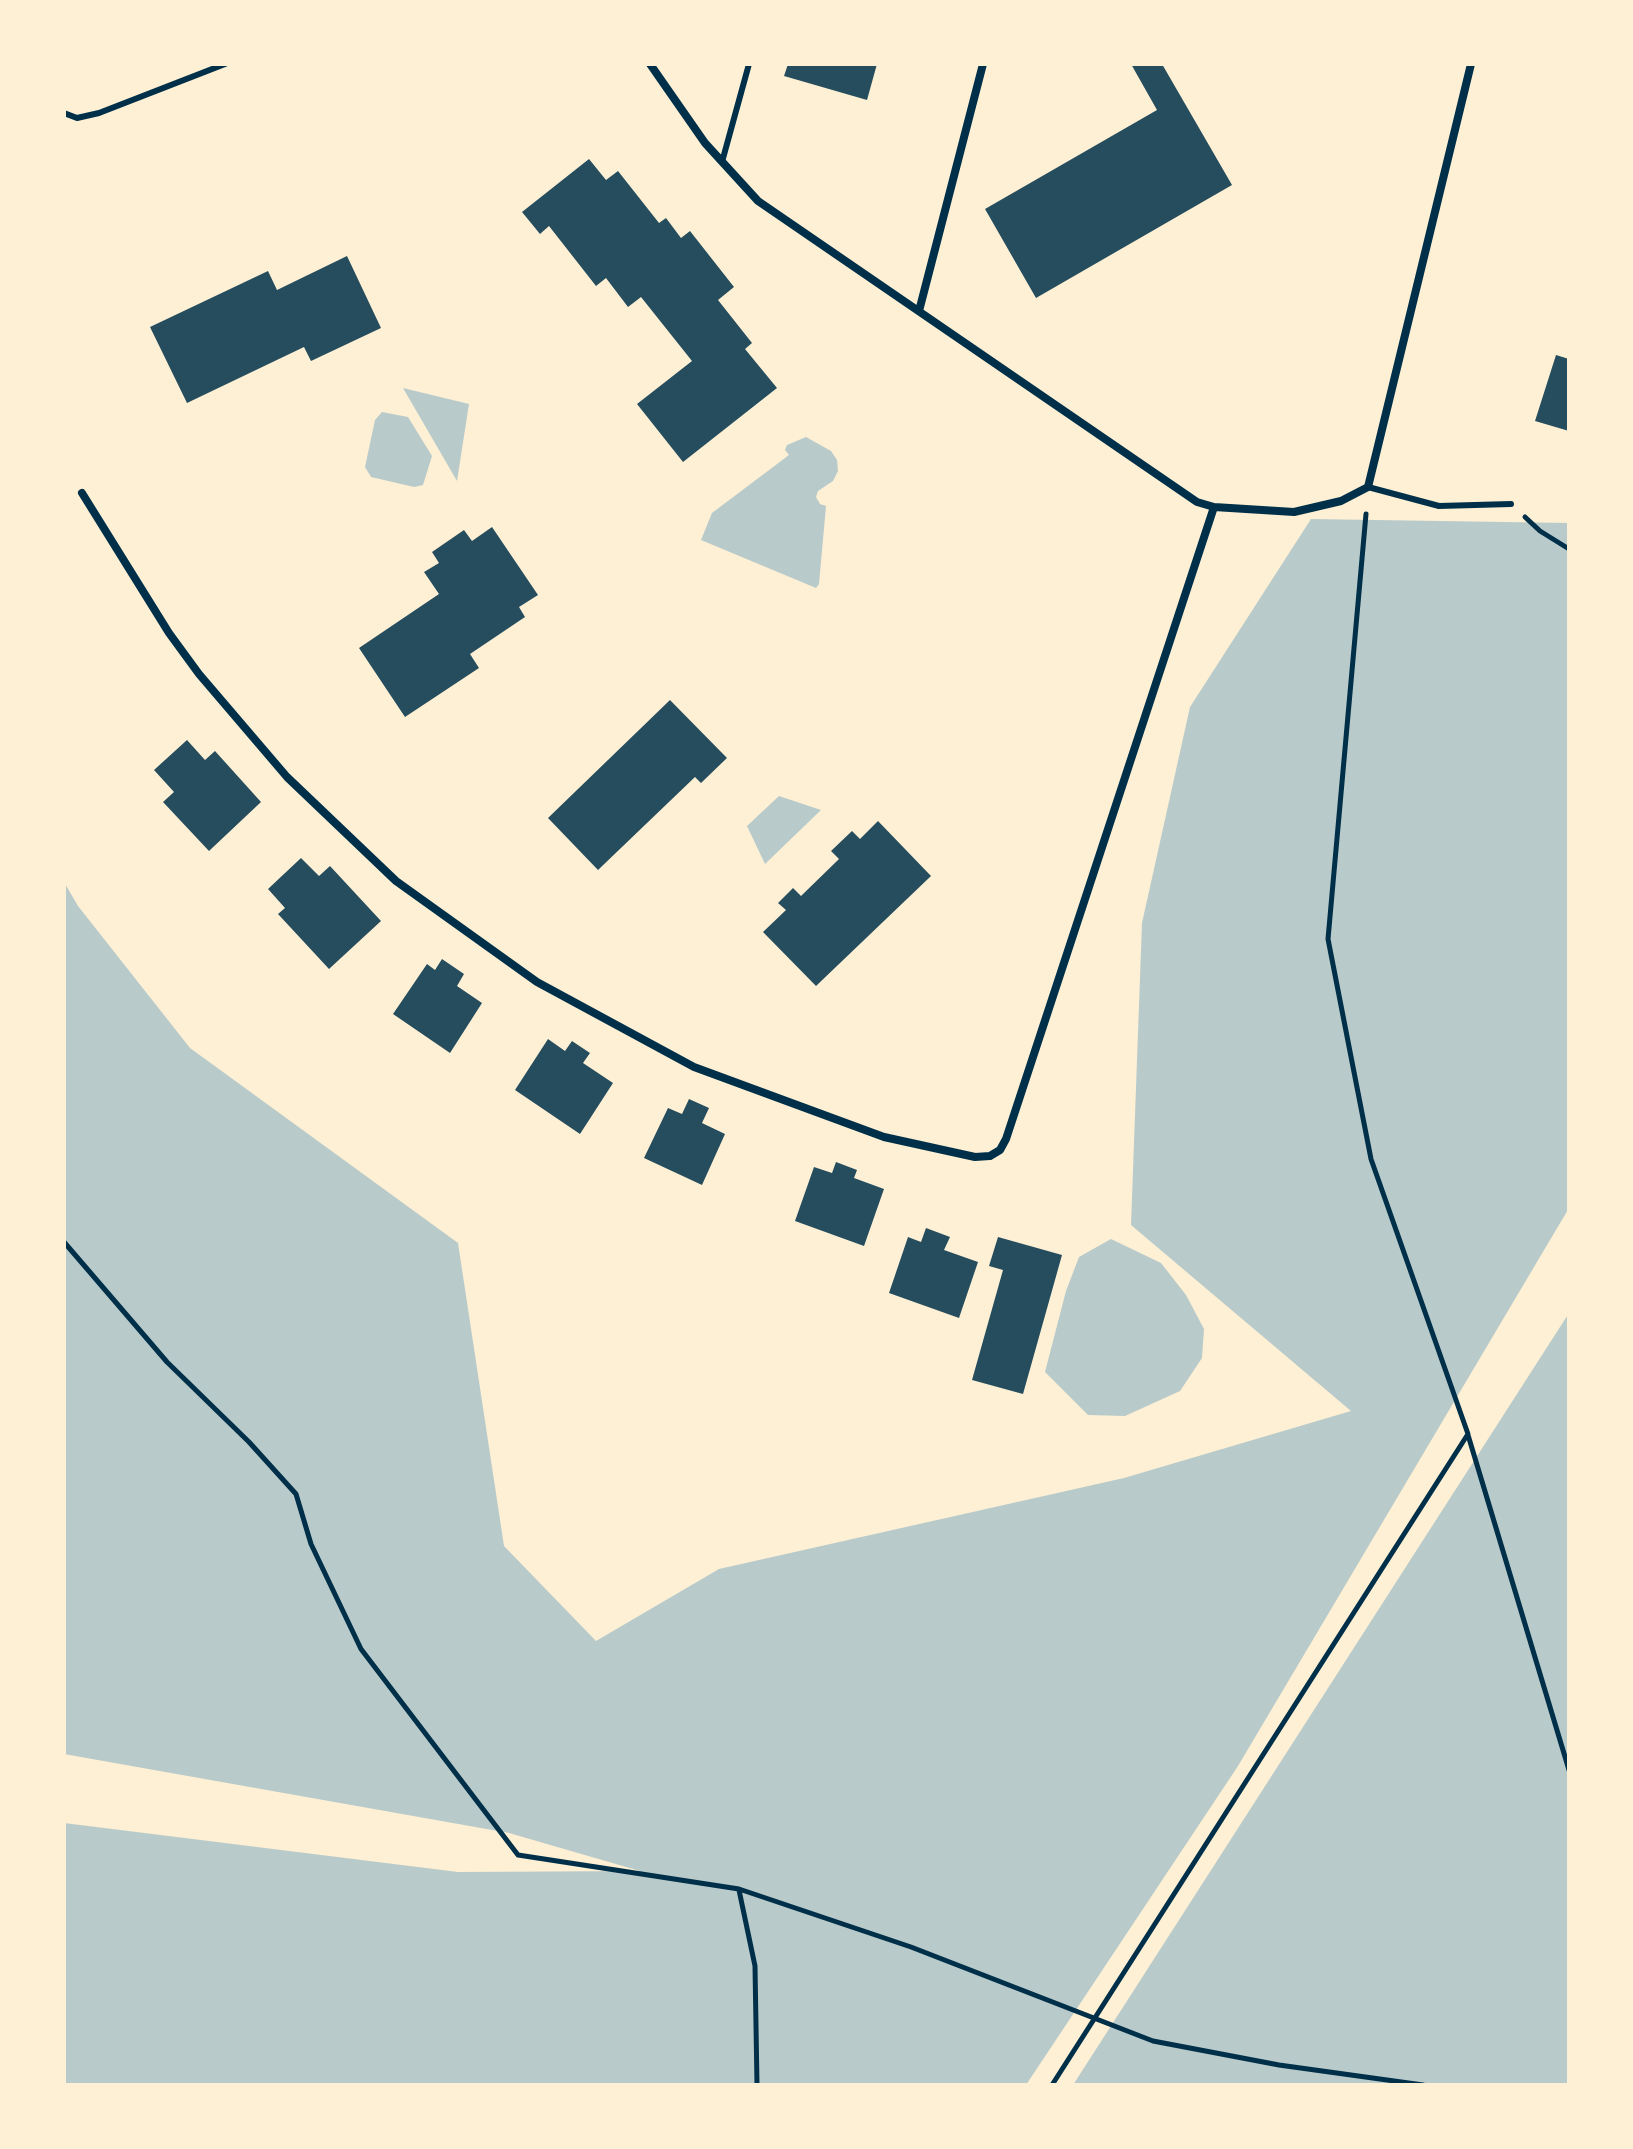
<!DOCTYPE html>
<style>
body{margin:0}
#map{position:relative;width:1633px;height:2149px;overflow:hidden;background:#fdf0d5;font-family:"Fira Sans Condensed",sans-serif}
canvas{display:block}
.frame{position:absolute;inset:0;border:66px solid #fdf0d5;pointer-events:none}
</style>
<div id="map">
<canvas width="1633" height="2149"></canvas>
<div class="frame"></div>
</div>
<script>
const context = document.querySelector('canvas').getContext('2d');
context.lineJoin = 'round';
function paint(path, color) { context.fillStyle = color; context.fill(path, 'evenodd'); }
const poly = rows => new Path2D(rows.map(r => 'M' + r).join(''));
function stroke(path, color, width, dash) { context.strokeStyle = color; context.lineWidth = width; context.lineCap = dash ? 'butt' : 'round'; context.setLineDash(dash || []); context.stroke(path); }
const green = poly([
 [403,388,469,404,457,481],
 [382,412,408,417,432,456,423,485,414,487,371,477,365,467,375,420],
 [806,437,831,451,837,460,838,471,833,481,818,491,816,497,820,504,826,506,819,584,816,588,701,540,712,513,789,455,785,450,787,445],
 [1311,519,1569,523,1569,1208,1238,1766,1026,2085,64,2085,64,1823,458,1872,640,1871,509,1833,64,1754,64,882,78,906,190,1048,458,1243,504,1546,596,1641,719,1569,1124,1478,1351,1411,1131,1225,1142,923,1190,707],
 [779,796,821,810,765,864,747,826],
 [1111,1239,1161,1263,1186,1295,1204,1329,1202,1358,1180,1391,1125,1416,1088,1415,1045,1372,1066,1291,1079,1257],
 [1569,1313,1569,2085,1073,2085]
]);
const building = poly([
 [788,64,877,64,867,100,784,76],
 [1131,64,1162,64,1232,185,1036,298,985,209,1157,110],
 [589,159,606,180,618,171,659,223,666,218,681,238,690,231,734,287,718,300,752,343,745,349,777,388,683,462,637,404,692,361,641,297,628,307,606,278,596,286,549,226,540,234,522,212],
 [347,256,381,328,311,361,304,347,187,403,150,327,268,271,277,290],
 [1556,355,1569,359,1569,431,1535,421],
 [492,527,538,595,519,607,525,617,470,654,479,668,405,717,359,648,439,594,424,572,439,563,432,552,464,530,472,541],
 [670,700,727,758,701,783,695,777,598,870,548,818],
 [187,740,205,760,215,751,261,802,209,851,163,802,174,792,154,770],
 [878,821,931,876,816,986,763,932,786,910,778,903,793,888,801,896,839,859,831,851,852,831,860,839],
 [301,858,319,876,330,866,381,921,329,969,278,914,285,908,268,889],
 [442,959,464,974,457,986,482,1003,450,1053,393,1014,427,964,435,970],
 [548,1039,565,1051,572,1041,590,1053,583,1063,613,1083,580,1134,515,1090],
 [689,1099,709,1108,702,1123,725,1134,702,1185,644,1158,668,1108,682,1114],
 [836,1162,857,1170,854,1178,884,1189,864,1246,795,1221,814,1167,832,1173],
 [926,1228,950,1237,944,1250,978,1262,959,1318,889,1293,908,1237,921,1242],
 [998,1237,1062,1255,1023,1394,972,1380,1003,1270,989,1266]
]);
const path = poly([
 [1525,517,1540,531,1569,549],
 [64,1242,167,1362,249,1442,296,1494,311,1544,361,1649,518,1855,739,1889,911,1947,1153,2041,1279,2065,1423,2085],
 [1468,1435,1569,1770],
 [739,1890,755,1966,757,2085],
 [1052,2085,1468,1434,1371,1159,1328,939,1366,514]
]);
const service = poly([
 [64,113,77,118,99,113,225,64],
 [722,162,749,64],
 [1368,487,1439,506,1511,504]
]);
const minor = poly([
 [650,64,705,143,758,201,1197,502,1214,507,1294,512,1341,501,1368,487,1471,64],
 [919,311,983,64],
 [82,493,169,633,199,674,287,777,396,881,537,982,694,1067,884,1137,975,1157,990,1156,1000,1150,1006,1139,1214,507]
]);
paint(green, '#b9caca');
paint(building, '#264d5e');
stroke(path, '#003049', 5);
stroke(service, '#003049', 6);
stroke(minor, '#003049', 8);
</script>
